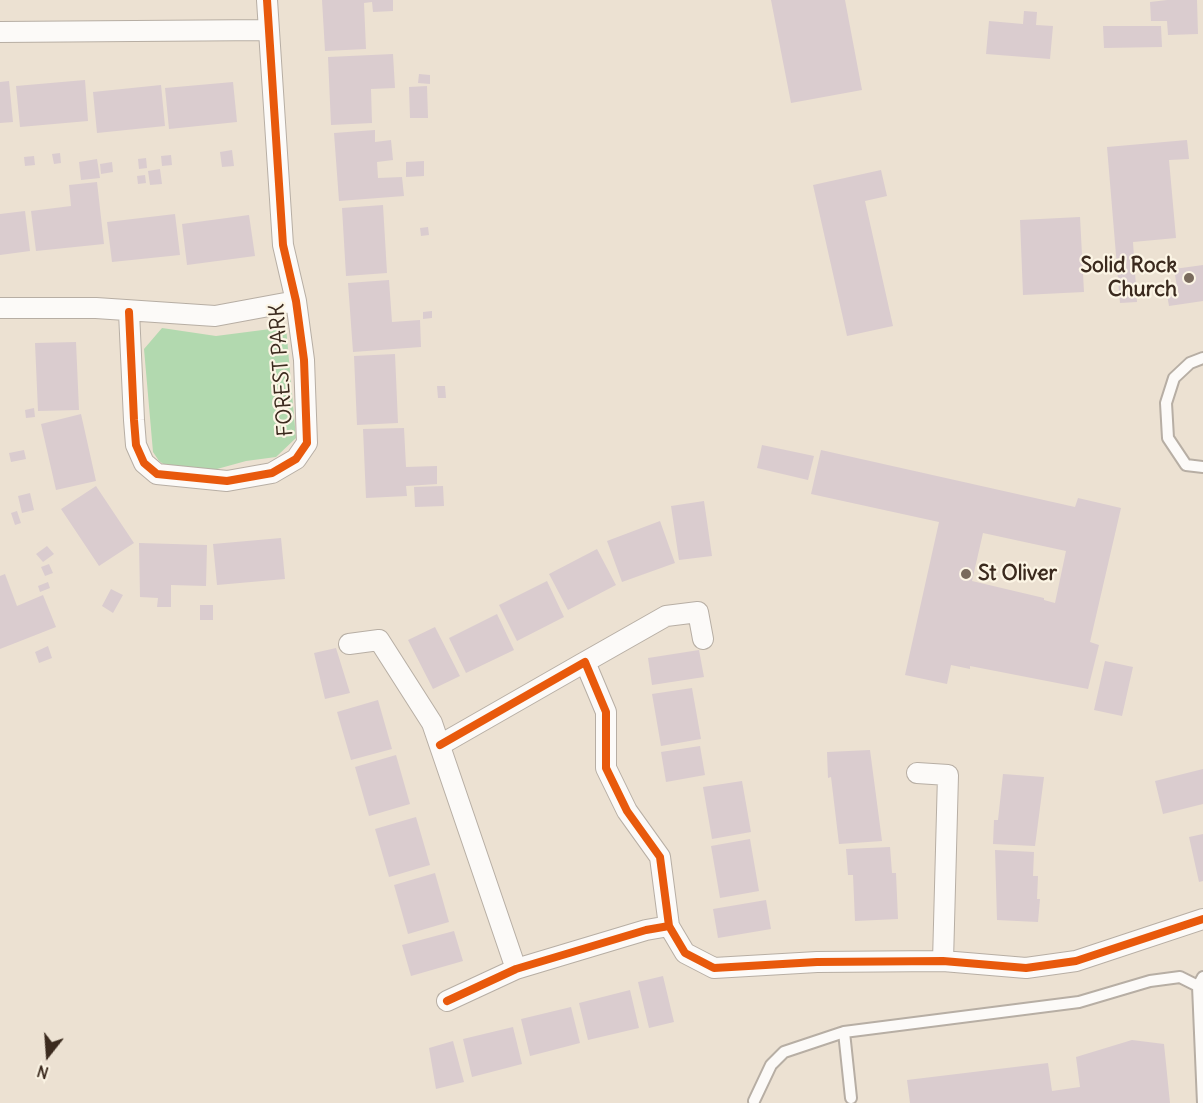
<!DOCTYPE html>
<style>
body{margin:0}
#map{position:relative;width:1203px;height:1103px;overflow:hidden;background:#ece1d2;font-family:Delius,sans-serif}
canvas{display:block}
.north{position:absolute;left:18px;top:1025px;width:60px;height:60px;-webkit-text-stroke:4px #fcf5e5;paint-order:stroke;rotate:197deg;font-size:16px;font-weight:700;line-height:24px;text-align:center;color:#3b2a1e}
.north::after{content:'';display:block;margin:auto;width:21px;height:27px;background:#3b2a1e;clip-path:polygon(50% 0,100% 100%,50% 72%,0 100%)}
</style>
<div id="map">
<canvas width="1203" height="1103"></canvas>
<div class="north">N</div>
</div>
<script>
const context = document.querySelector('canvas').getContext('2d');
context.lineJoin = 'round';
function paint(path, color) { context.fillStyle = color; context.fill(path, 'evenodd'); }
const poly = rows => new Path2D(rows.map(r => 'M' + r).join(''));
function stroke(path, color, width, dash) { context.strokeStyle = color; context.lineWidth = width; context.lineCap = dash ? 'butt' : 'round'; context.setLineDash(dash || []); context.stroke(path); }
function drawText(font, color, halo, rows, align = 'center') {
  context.font = font + ' Delius,sans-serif'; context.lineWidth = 4.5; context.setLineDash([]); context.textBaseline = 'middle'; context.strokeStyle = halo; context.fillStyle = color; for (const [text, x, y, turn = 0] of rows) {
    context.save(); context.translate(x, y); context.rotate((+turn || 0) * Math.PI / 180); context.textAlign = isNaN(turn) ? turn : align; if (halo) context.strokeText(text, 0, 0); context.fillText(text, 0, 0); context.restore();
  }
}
const green = poly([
 [286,327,296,438,276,457,246,461,217,469,192,472,169,468,159,461,153,452,144,349,162,328,216,336]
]);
const building = poly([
 [322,0,393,0,393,11,373,12,372,2,364,3,366,49,325,51],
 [771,0,845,0,862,90,791,103],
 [1167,0,1197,0,1198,34,1168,35,1167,21,1151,21,1150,2],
 [1024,11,1037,12,1036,25,1053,26,1050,59,986,54,989,21,1023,24],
 [1103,26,1161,26,1162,47,1104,48],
 [393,54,395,88,371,89,372,123,331,125,328,57],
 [419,74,430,75,430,84,418,83],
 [85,80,88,121,20,127,16,86],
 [9,81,13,122,0,123,0,82],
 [233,82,237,122,169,129,165,88],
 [161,85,165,126,97,133,93,92],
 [427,86,428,118,410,118,409,87],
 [375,130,375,142,391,140,393,160,377,162,378,178,402,177,404,196,339,201,334,133],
 [1187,140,1189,159,1169,160,1176,238,1133,242,1137,302,1120,303,1107,147],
 [232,150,234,166,222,167,220,152],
 [60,153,61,163,54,164,52,154],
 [171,155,172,165,162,166,161,156],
 [34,156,35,165,25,166,24,157],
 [146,158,147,168,139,169,138,159],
 [97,159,100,178,81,180,79,162],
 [424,161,424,176,406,177,406,162],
 [112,162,113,172,101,174,100,164],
 [160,169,162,184,150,185,148,171],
 [881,170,887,196,865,201,893,326,847,336,813,185],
 [145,175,146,183,138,184,137,176],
 [97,182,104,244,36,251,31,211,71,206,69,185],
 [383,205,387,273,346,276,342,208],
 [25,211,30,251,0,255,0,214],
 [175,214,180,255,112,262,107,222],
 [249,215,255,256,187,265,182,224],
 [1080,217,1084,292,1023,295,1020,220],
 [428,227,429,235,421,236,420,228],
 [1203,265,1203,301,1169,306,1166,289,1177,287,1174,269],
 [389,280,392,322,420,320,421,347,353,352,348,283],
 [432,311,432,318,423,319,423,312],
 [76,342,79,410,38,411,35,343],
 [395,354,398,423,357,425,354,356],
 [437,386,445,386,446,398,438,398],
 [34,408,35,417,26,418,25,410],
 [81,414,96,481,56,490,41,424],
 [404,428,406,467,437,466,437,484,406,486,407,496,366,498,363,429],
 [762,445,814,456,808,480,757,468],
 [24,450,26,459,11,462,9,453],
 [821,450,1075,507,1078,498,1121,508,1090,642,1099,645,1088,689,970,666,970,669,951,665,947,684,905,675,939,522,811,494],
 [983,533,1066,551,1055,603,1044,600,1044,598,972,581],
 [96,486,134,543,99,566,61,509],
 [443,486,444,506,415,507,414,487],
 [30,493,34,510,22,513,18,496],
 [704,501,712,556,679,560,671,506],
 [17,511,21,523,15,525,11,513],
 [660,521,675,563,622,582,607,541],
 [281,538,285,579,217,585,213,544],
 [139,543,207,545,206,586,171,585,171,607,157,607,158,598,140,597],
 [47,546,54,554,43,562,36,554],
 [597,549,616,585,568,610,549,574],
 [49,564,53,573,45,576,41,567],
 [5,574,17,606,43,595,56,627,0,649,0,576],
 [547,581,564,617,517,641,499,605],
 [48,582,50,588,40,592,38,586],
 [111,589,123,595,113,613,102,606],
 [200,605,213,605,213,620,200,620],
 [497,614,514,650,466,673,449,638],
 [435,627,460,676,433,689,408,640],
 [48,646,52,658,39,663,35,652],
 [336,648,350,693,325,699,314,653],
 [699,650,704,677,652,685,648,658],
 [1105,661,1133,667,1122,716,1094,710],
 [692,688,701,739,661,746,652,694],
 [378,700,392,749,351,760,337,712],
 [700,746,705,775,666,782,661,752],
 [870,750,882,841,839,844,831,777,828,778,827,752],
 [396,755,410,804,369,816,355,767],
 [1203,769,1203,804,1163,814,1155,781],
 [1003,774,1044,777,1035,846,993,844,994,820,998,820],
 [742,781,751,832,712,839,703,787],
 [416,817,430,865,389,877,375,829],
 [1203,834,1203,881,1199,882,1189,837],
 [750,839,759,891,720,898,711,846],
 [890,847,892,873,896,873,898,919,855,921,853,875,848,875,846,849],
 [995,850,1034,852,1033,876,1038,876,1037,899,1040,899,1038,922,997,920],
 [435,873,449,922,408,934,394,885],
 [766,900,771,929,718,938,713,909],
 [454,931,463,961,411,976,402,945],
 [663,976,674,1022,649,1028,638,982],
 [630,990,639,1028,588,1040,579,1003],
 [571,1007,580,1043,530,1056,521,1019],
 [513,1027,522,1064,472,1077,463,1039],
 [1132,1040,1164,1044,1170,1103,910,1103,907,1080,1048,1063,1052,1091,1080,1087,1076,1057],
 [453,1041,464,1082,436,1089,429,1048]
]);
const service = poly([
 [1203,358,1190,363,1174,378,1166,403,1168,438,1186,465,1203,467],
 [844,1032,851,1098],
 [754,1101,771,1065,784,1052,844,1032,1079,1002,1150,981,1180,977,1198,986],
 [1203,1103,1198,986,1203,977]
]);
const minor = poly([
 [0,32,269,30],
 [0,308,96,308,215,316,296,301],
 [129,312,134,420,136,445,144,463,157,474,227,481,272,473,296,459,307,443,304,360,296,301,283,245,267,0],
 [349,644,379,640,432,723,516,969],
 [585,662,666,616,698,612,703,639],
 [440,745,585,662,606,712,606,768,627,811,660,857,669,926,646,930,516,969,447,1001],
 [917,773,948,775,943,961],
 [669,926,685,953,714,968,817,962,943,961,1026,968,1076,961,1203,919]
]);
const cycleway = poly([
 [129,312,134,420,136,445,144,463,157,474,227,481,272,473,296,459,307,443,304,360,296,301,283,245,267,0],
 [440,745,585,662,606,712,606,768,627,811,660,857,669,926,646,930,516,969,447,1001],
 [669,926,685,953,714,968,817,962,943,961,1026,968,1076,961,1203,919]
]);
const markers = [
 [1189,278,6,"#796a5d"],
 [966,574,6,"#796a5d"]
];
const poiNames = [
 ["Solid Rock",1177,266],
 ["Church",1177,290],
 ["St Oliver",978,574,"left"]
];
const streetNames = [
 ["FOREST PARK",282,370,-94]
];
paint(green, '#b2d9af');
paint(building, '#dacccf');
stroke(service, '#b7aea4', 14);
stroke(minor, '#b7aea4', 22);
stroke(service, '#fcfaf8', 10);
stroke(minor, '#fcfaf8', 20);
stroke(cycleway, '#e8590c', 8);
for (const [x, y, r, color] of markers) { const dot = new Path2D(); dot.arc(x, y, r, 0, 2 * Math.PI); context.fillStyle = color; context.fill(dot); stroke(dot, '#fcf5e5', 2); }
drawText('bold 21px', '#3b2a1e', '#fcf5e5', poiNames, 'right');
drawText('21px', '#3b2a1e', '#fcf5e5', streetNames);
</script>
